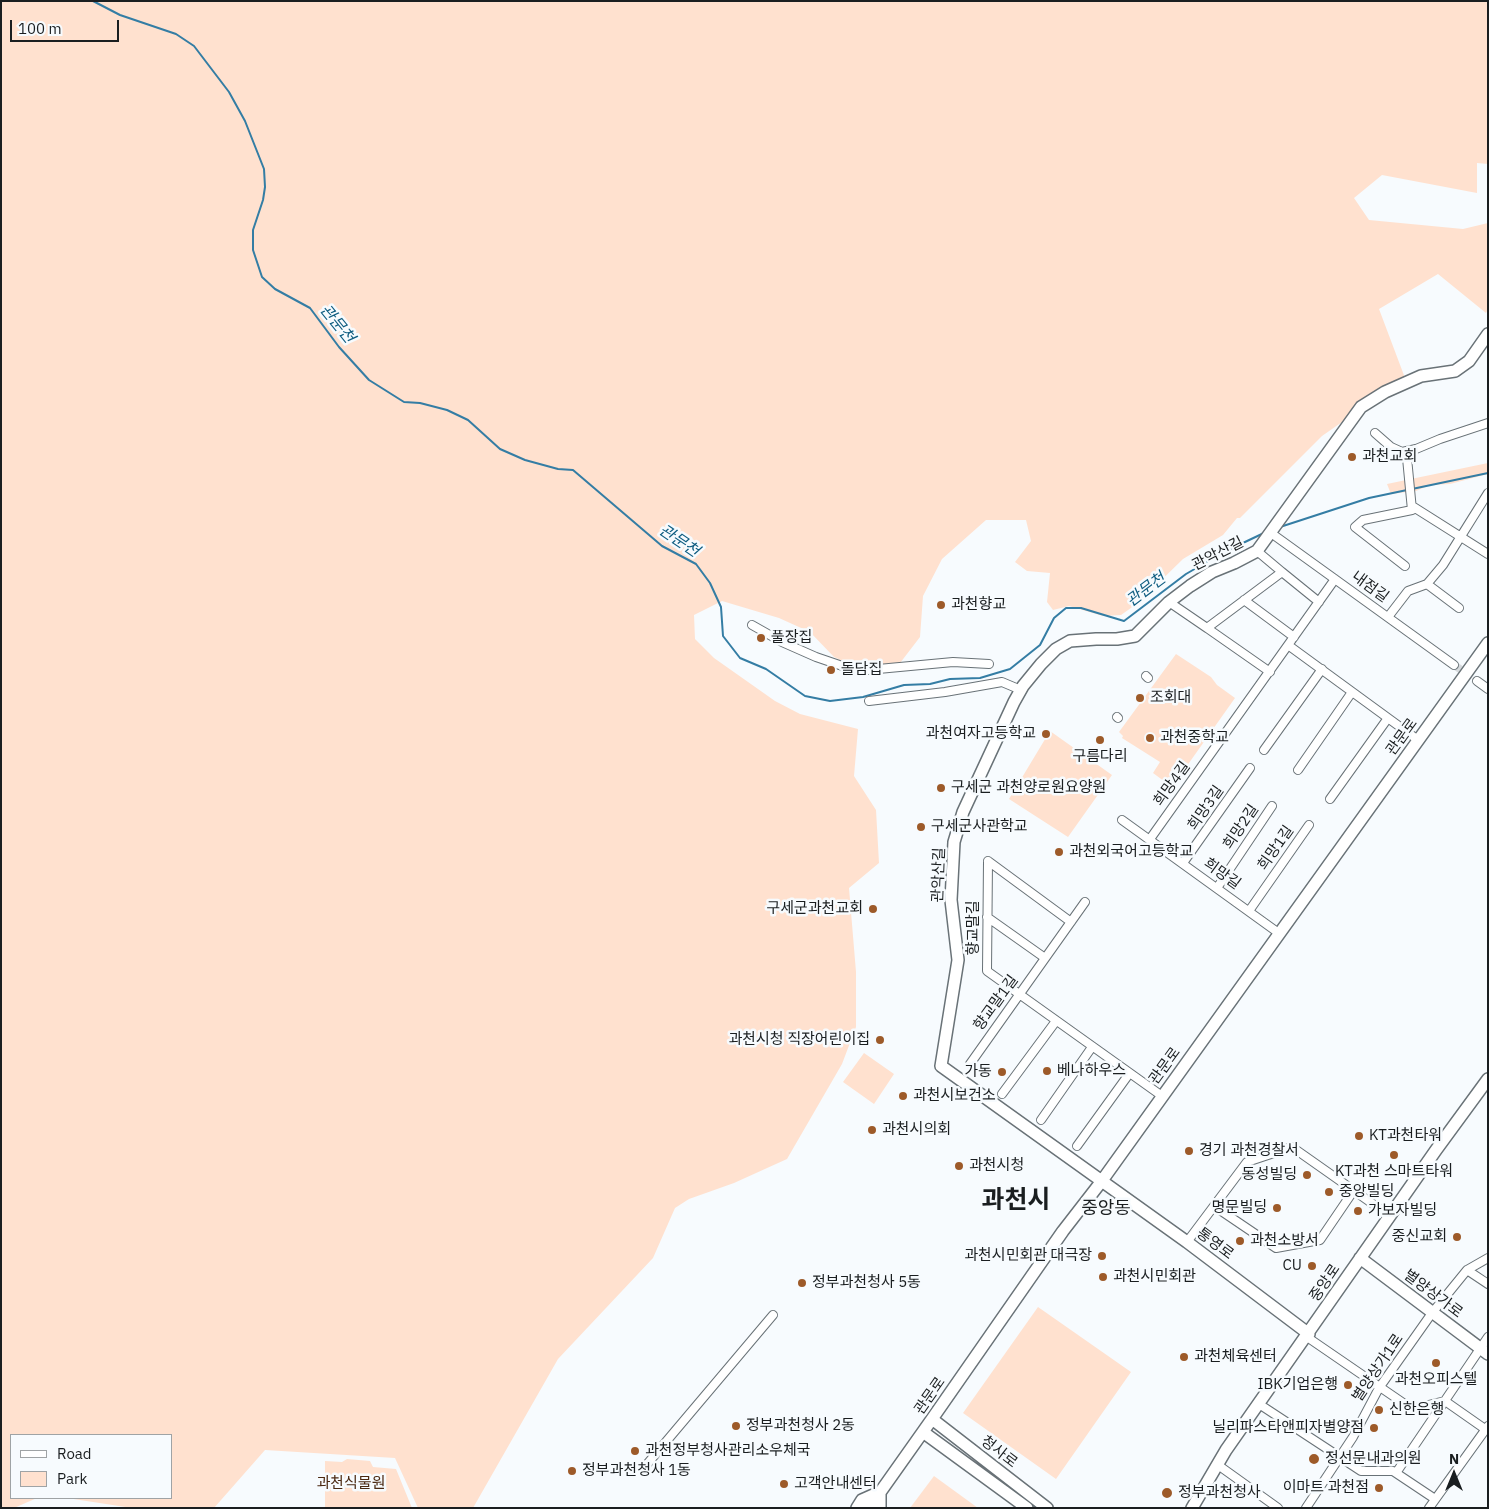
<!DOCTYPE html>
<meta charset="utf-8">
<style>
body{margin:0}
#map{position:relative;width:1489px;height:1509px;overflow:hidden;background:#f7fbfe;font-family:"IBM Plex Sans",sans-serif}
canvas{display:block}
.frame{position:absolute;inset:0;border:2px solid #1a1e20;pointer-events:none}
.legend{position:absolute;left:10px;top:1434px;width:162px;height:65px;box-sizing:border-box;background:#f7fbfe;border:1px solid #9fa3a5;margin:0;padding:6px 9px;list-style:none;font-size:15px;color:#1a1e20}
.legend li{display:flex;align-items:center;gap:10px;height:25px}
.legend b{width:25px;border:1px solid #9fa3a5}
.north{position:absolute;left:1429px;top:1449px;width:50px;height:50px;-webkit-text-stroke:4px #f7fbfe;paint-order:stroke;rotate:0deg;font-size:14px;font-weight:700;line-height:20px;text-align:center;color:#1a1e20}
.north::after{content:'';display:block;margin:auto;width:18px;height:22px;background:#1a1e20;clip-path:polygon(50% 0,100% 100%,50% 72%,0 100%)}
.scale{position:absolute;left:10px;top:20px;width:109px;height:22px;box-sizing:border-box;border:2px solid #1a1e20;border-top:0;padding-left:6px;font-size:15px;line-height:18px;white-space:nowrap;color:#1a1e20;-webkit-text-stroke:4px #f7fbfe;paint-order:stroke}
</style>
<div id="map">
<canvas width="1489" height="1509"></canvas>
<div class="frame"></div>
<ul class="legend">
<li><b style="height:6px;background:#fff"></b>Road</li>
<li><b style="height:14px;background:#ffe1cf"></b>Park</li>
</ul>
<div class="north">N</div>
<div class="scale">100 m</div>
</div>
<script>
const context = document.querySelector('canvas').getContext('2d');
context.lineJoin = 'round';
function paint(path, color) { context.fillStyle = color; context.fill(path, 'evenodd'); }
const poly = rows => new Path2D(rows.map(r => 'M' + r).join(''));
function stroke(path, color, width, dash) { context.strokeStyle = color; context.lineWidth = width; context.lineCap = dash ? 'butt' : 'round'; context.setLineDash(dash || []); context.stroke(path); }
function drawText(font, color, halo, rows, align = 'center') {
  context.font = font + ' "IBM Plex Sans","Noto Sans KR",sans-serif'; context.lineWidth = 5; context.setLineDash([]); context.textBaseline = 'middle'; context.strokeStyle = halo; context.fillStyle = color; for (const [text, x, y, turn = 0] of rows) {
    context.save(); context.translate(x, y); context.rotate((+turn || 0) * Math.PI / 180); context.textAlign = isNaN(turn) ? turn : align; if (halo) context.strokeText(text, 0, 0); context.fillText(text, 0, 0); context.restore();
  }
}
const green = poly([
 [1,1,1488,1,1488,164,1477,163,1477,193,1382,175,1354,198,1369,220,1463,229,1488,223,1488,309,1486,313,1438,274,1379,309,1405,378,1322,436,1240,518,1237,518,1223,535,1183,559,1138,603,1121,615,1103,616,1069,606,1053,610,1047,602,1050,573,1027,571,1015,562,1031,541,1026,520,986,520,942,559,923,596,920,637,897,667,864,671,834,657,810,632,779,618,722,601,694,615,695,639,714,658,775,701,800,714,858,729,854,776,876,810,879,863,849,888,856,972,856,1027,842,1064,787,1159,734,1183,689,1199,675,1208,653,1258,558,1359,473,1508,418,1508,395,1458,265,1450,214,1508,132,1508,67,1498,171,1498,171,1435,11,1435,11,1498,37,1498,14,1508,1,1508],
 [1488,463,1488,474,1450,484,1430,485,1416,491,1391,494,1387,484],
 [1176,654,1211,677,1217,685,1235,698,1172,787,1153,773,1160,762,1122,738,1123,736,1119,732],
 [1050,731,1112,775,1068,837,1009,799],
 [864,1053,894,1074,874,1104,843,1082],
 [1038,1307,1131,1372,1056,1479,963,1413],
 [347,1459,370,1461,373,1467,396,1469,412,1508,325,1508,325,1461,342,1462],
 [934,1476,978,1508,910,1508]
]);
const stream = poly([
 [93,1,120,15,176,34,194,46,229,92,245,121,264,169,265,187,263,200,253,230,253,250,262,277,275,289,310,308,339,347,369,380,404,402,420,403,447,410,468,420,500,449,525,460,558,469,573,470,662,546,696,564,710,583,721,607,723,636,740,658,766,669,805,696,830,701,863,697,904,685,930,684,950,679,980,678,1010,669,1040,645,1054,618,1066,608,1081,608,1124,621,1186,574,1224,552,1266,532],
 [1412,489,1488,473],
 [1280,527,1369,498,1407,490]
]);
const streetTunnel = poly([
 [1454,665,1477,681]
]);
const street = poly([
 [1375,433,1391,447,1402,452,1407,458,1412,510,1363,520,1355,527,1405,566],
 [1402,452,1416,449,1440,439,1488,423],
 [1412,506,1488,554],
 [1271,533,1454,665],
 [1257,551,1282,572],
 [1427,584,1459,608],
 [1244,600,1294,637],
 [1169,602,1207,628],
 [1388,617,1408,591,1427,584,1443,565,1488,493],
 [752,625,782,642,816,657,857,671,953,662,989,664],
 [1288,645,1418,740],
 [1270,672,1207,628,1282,572,1319,602],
 [1146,676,1148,678],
 [1477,681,1488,689],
 [869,701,945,692,1002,682,1021,690],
 [1117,717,1118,718],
 [1264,750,1322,669],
 [1298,770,1352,692],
 [1330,799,1388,718],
 [1122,820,1280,934],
 [1150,839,1335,579],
 [988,861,987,971,1162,1096],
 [988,861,1071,922],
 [1183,863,1250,768],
 [1217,888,1272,806],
 [1249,911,1309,825],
 [987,917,1045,958],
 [970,1064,1085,902],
 [1002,1094,1056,1021],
 [1041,1120,1092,1047],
 [1077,1146,1129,1074],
 [1214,1206,1276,1248,1320,1240,1354,1190],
 [1187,1242,1247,1162,1292,1147,1390,1216],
 [1467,1270,1488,1284],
 [1307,1337,1412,1409,1445,1401,1485,1429],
 [1259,1404,1361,1471,1393,1471,1435,1499],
 [648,1463,773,1315],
 [1218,1465,1278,1508],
 [1396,1473,1488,1337],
 [1306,1508,1353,1437,1379,1388,1432,1313,1467,1270,1488,1258],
 [1429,1508,1488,1426]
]);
const secondary = poly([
 [1360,1258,1488,1354],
 [1309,1334,1187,1242,941,1066,958,960,951,900,954,842,963,812,1014,702,1023,686,1041,664,1056,649,1070,641,1096,639,1117,639,1135,636,1169,602,1190,586,1212,572,1234,563,1257,551,1361,407,1385,392,1421,376,1455,371,1469,361,1488,334],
 [932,1419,1047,1508],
 [923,1432,1027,1508],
 [857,1508,862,1500,880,1492,880,1508],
 [869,1508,932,1419,1063,1231,1101,1182,1488,643],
 [1192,1508,1226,1450,1436,1150,1488,1079]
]);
const markers = [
 [1352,457,5,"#9d5a29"],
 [941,605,5,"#9d5a29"],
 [761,638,5,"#9d5a29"],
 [831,670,5,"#9d5a29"],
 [1140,698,5,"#9d5a29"],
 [1046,734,5,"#9d5a29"],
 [1150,738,5,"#9d5a29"],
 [1100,740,5,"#9d5a29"],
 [941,788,5,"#9d5a29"],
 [921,827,5,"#9d5a29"],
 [1059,852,5,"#9d5a29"],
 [873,909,5,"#9d5a29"],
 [880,1040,5,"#9d5a29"],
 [1047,1071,5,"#9d5a29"],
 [1002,1072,5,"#9d5a29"],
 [903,1096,5,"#9d5a29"],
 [872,1130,5,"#9d5a29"],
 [1359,1136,5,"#9d5a29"],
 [1189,1151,5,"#9d5a29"],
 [1394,1155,5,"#9d5a29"],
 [959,1166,5,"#9d5a29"],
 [1307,1175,5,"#9d5a29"],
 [1329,1192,5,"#9d5a29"],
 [1277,1208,5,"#9d5a29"],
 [1358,1211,5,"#9d5a29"],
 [1457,1237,5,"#9d5a29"],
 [1240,1241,5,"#9d5a29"],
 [1102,1256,5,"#9d5a29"],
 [1312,1266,5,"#9d5a29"],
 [1103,1277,5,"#9d5a29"],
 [802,1283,5,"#9d5a29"],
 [1184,1357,5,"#9d5a29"],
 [1436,1363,5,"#9d5a29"],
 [1348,1385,5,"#9d5a29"],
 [1379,1410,5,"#9d5a29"],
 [736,1426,5,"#9d5a29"],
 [1374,1428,5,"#9d5a29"],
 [635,1451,5,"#9d5a29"],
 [1314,1459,6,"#9d5a29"],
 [572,1471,5,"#9d5a29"],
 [784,1484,5,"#9d5a29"],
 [1379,1488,5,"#9d5a29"],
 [1167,1493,6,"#9d5a29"]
];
const poiNames = [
 ["과천교회",1362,457],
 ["과천향교",951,605],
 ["풀장집",771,638],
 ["돌담집",841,670],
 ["조회대",1150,698],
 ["과천여자고등학교",1036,734,"right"],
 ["과천중학교",1160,738],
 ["구름다리",1100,757,"center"],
 ["구세군 과천양로원요양원",951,788],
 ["구세군사관학교",931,827],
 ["과천외국어고등학교",1069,852],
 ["구세군과천교회",863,909,"right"],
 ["과천시청 직장어린이집",870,1040,"right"],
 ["베나하우스",1057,1071],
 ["가동",992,1072,"right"],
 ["과천시보건소",913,1096],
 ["과천시의회",882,1130],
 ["KT과천타워",1369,1136],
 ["경기 과천경찰서",1199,1151],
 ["과천시청",969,1166],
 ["KT과천 스마트타워",1394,1172,"center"],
 ["동성빌딩",1297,1175,"right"],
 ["중앙빌딩",1339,1192],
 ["명문빌딩",1267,1208,"right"],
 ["가보자빌딩",1368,1211],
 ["중신교회",1447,1237,"right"],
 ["과천소방서",1250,1241],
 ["과천시민회관 대극장",1092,1256,"right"],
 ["CU",1302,1266,"right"],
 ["과천시민회관",1113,1277],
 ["정부과천청사 5동",812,1283],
 ["과천체육센터",1194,1357],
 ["과천오피스텔",1436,1380,"center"],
 ["IBK기업은행",1338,1385,"right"],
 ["신한은행",1389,1410],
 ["정부과천청사 2동",746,1426],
 ["닐리파스타앤피자별양점",1364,1428,"right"],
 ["과천정부청사관리소우체국",645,1451],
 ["정선문내과의원",1325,1459],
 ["정부과천청사 1동",582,1471],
 ["고객안내센터",794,1484],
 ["이마트 과천점",1369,1488,"right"],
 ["정부과천청사",1178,1493]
];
const streetNames = [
 ["관악산길",1218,554,-27],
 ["내점길",1370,587,36],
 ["관문로",1402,737,-54],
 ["희망4길",1172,784,-54],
 ["희망3길",1206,808,-55],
 ["희망2길",1241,827,-56],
 ["희망1길",1276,848,-55],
 ["희망길",1222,874,36],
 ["관악산길",939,875,-88],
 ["향교말길",974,928,-90],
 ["향교말1길",996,1003,-54],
 ["관문로",1165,1066,-54],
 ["통영로",1215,1244,37],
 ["중앙로",1325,1283,-56],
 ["별양상가로",1433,1294,37],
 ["별양상가1로",1378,1368,-56],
 ["관문로",930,1396,-55],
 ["청사로",999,1452,38]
];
const parkNames = [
 ["과천식물원",351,1484]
];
const waterNames = [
 ["관문천",337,324,51],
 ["관문천",679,541,34],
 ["관문천",1146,590,-37]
];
const quarterNames = [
 ["중앙동",1106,1209]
];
const townNames = [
 ["과천시",1016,1201]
];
paint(green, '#ffe1cf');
stroke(stream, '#347da4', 2);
stroke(streetTunnel, '#d6dadd', 8, [8, 4]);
stroke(street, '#697277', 10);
stroke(secondary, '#697277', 14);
stroke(street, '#fff', 8);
stroke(secondary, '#fff', 11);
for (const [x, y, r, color] of markers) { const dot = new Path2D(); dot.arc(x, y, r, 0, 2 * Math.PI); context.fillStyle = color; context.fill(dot); stroke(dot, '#f7fbfe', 2); }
drawText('15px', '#1a1e20', '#f7fbfe', poiNames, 'left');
drawText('15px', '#1a1e20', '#f7fbfe', streetNames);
drawText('15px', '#4b2912', '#f7fbfe', parkNames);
drawText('italic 16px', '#0f5d81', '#f7fbfe', waterNames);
drawText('18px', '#1a1e20', '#f7fbfe', quarterNames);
drawText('bold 25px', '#1a1e20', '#f7fbfe', townNames);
</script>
